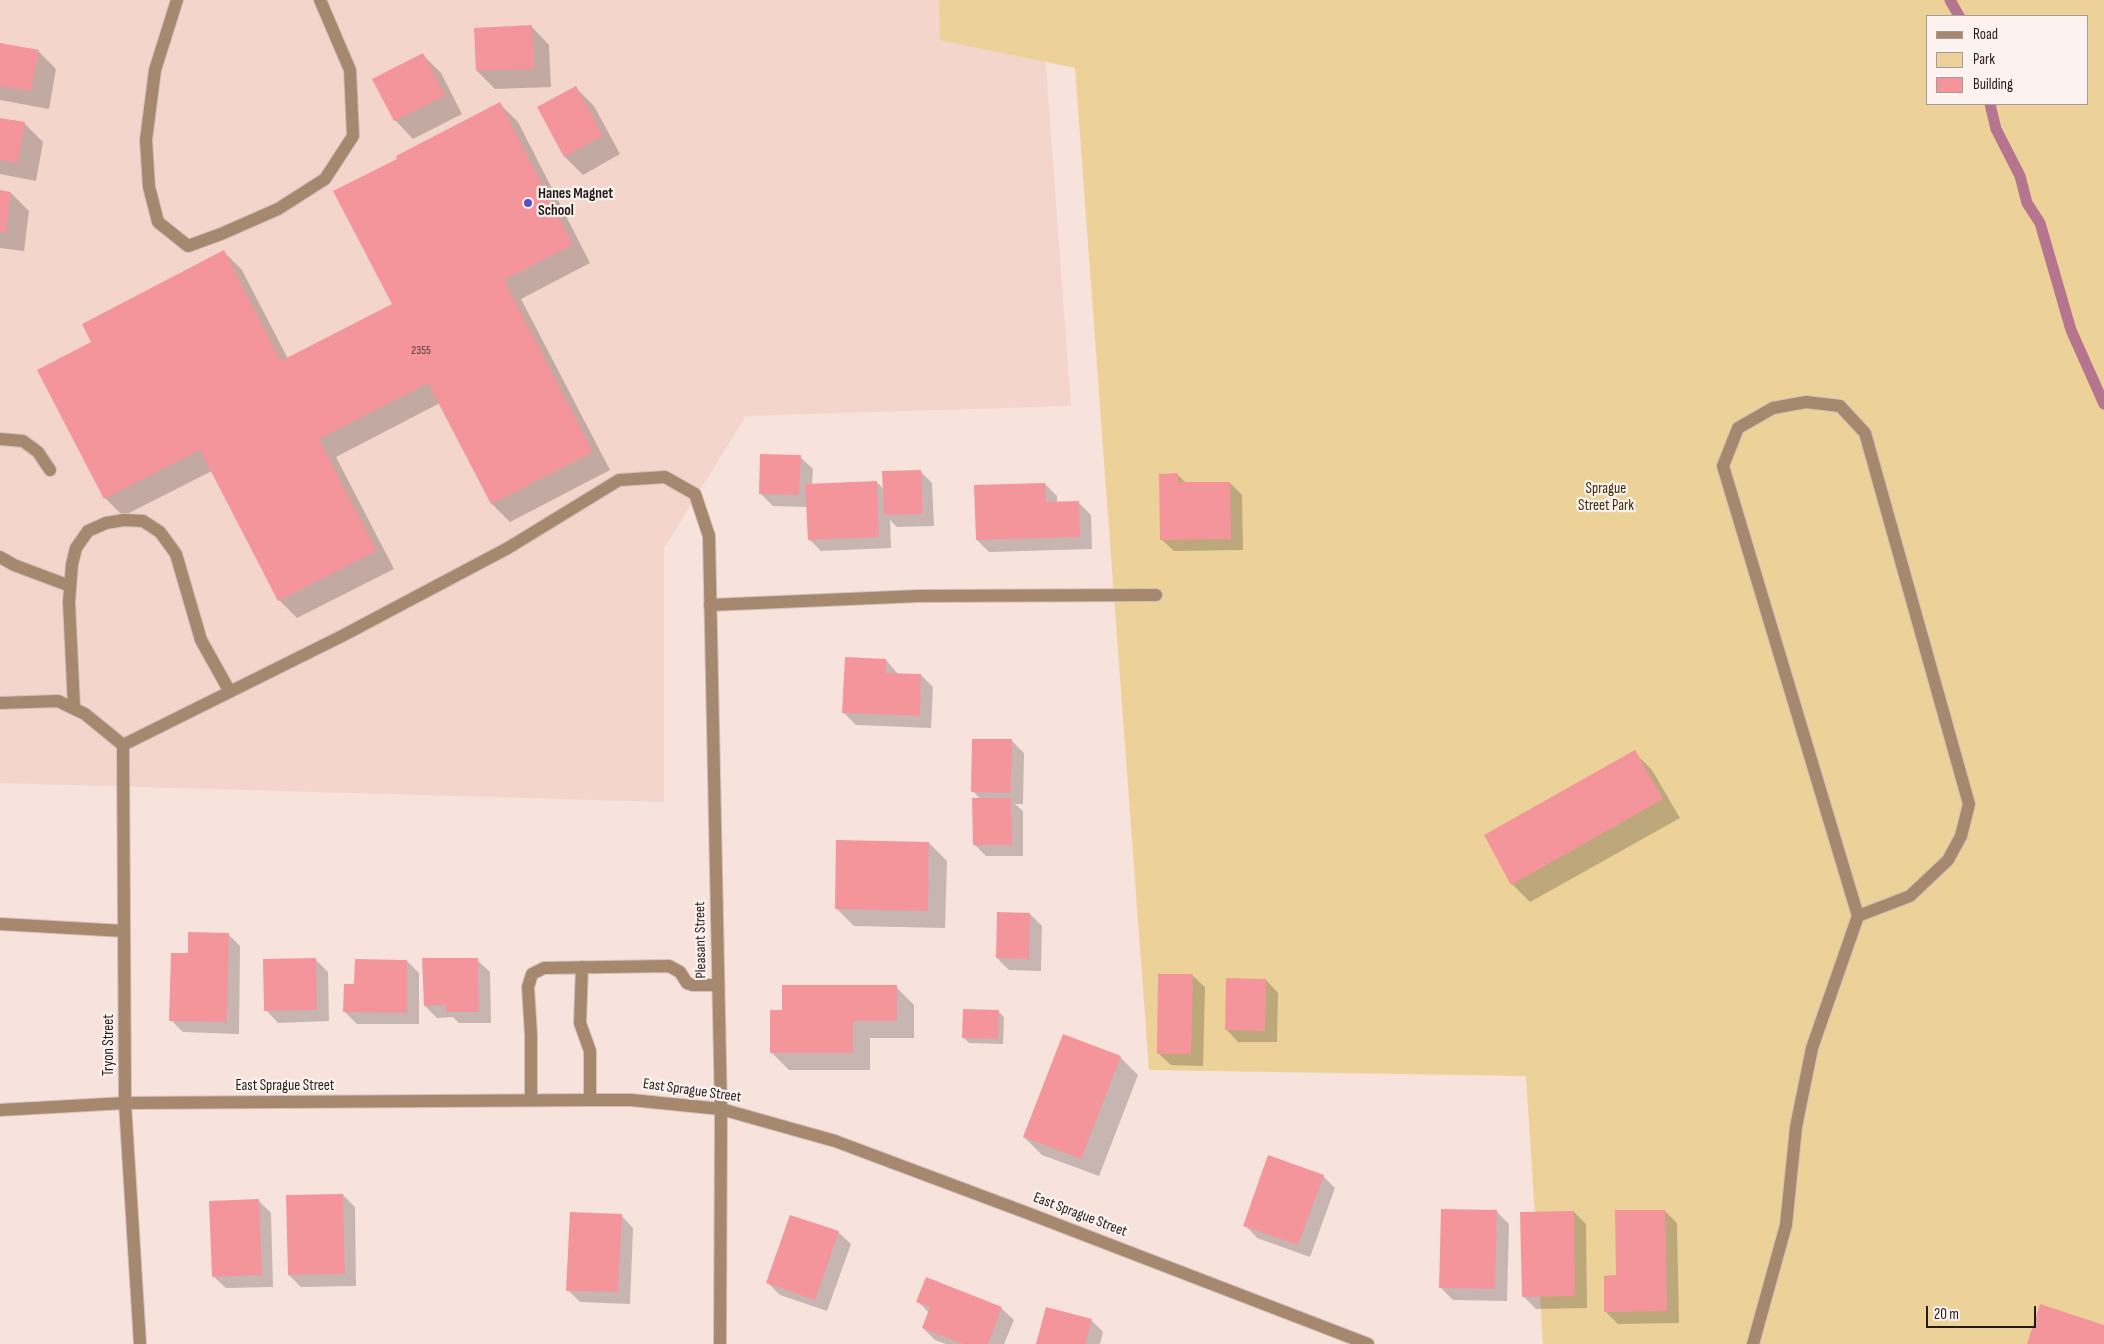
<!DOCTYPE html>
<style>
body{margin:0}
#map{position:relative;width:2104px;height:1344px;overflow:hidden;background:#f8e3dc;font-family:"Sofia Sans Condensed",sans-serif}
canvas{display:block}
.legend{position:absolute;left:1926px;top:15px;width:162px;height:90px;box-sizing:border-box;background:#fcf3f0;border:1px solid #a59d9a;margin:0;padding:6px 9px;list-style:none;font-size:15px;color:#231c19}
.legend li{display:flex;align-items:center;gap:10px;height:25px}
.legend b{width:25px;border:1px solid #a59d9a}
.scale{position:absolute;left:1926px;top:1306px;width:110px;height:22px;box-sizing:border-box;border:2px solid #231c19;border-top:0;padding-left:6px;font-size:15px;line-height:18px;white-space:nowrap;color:#231c19;-webkit-text-stroke:4px #fcf3f0;paint-order:stroke}
</style>
<div id="map">
<canvas width="2104" height="1344"></canvas>
<ul class="legend">
<li><b style="height:6px;background:#a5886e"></b>Road</li>
<li><b style="height:14px;background:#ecd299"></b>Park</li>
<li><b style="height:14px;background:#f4959c"></b>Building</li>
</ul>
<div class="scale">20 m</div>
</div>
<script>
const context = document.querySelector('canvas').getContext('2d');
context.lineJoin = 'round';
function paint(path, color) { context.fillStyle = color; context.fill(path, 'evenodd'); }
const poly = rows => new Path2D(rows.map(r => 'M' + r).join(''));
function stroke(path, color, width, dash) { context.strokeStyle = color; context.lineWidth = width; context.lineCap = dash ? 'butt' : 'round'; context.setLineDash(dash || []); context.stroke(path); }
function drawText(font, color, halo, rows, align = 'center') {
  context.font = font + ' "Sofia Sans Condensed",sans-serif'; context.lineWidth = 4.5; context.setLineDash([]); context.textBaseline = 'middle'; context.strokeStyle = halo; context.fillStyle = color; for (const [text, x, y, turn = 0] of rows) {
    context.save(); context.translate(x, y); context.rotate((+turn || 0) * Math.PI / 180); context.textAlign = isNaN(turn) ? turn : align; if (halo) context.strokeText(text, 0, 0); context.fillText(text, 0, 0); context.restore();
  }
}
const built = poly([
 [0,0,1041,0,1071,406,746,416,664,548,664,802,0,783]
]);
const green = poly([
 [939,0,2104,0,2104,1344,1543,1344,1526,1076,1149,1070,1075,68,940,40],
 [1928,16,2088,16,2088,104,1928,104]
]);
const shadow = poly([
 [531,26,549,45,551,87,495,89,477,71],
 [0,44,38,51,56,69,49,109,0,100],
 [423,55,441,73,462,114,413,139,395,120],
 [576,88,594,106,620,154,583,175,565,157,539,108],
 [500,104,518,122,590,263,521,299,610,470,510,522,492,504,440,403,336,457,394,569,297,618,279,600,212,471,123,516,105,498,93,342,224,252,242,270,288,359,394,304,399,159],
 [0,119,25,124,43,142,36,181,0,174],
 [0,192,11,193,29,211,24,251,0,248],
 [800,457,813,469,812,485,877,482,884,490,920,471,932,483,934,526,897,527,890,520,891,548,821,551,809,539,808,507,773,506,760,493],
 [1177,474,1186,483,1230,483,1242,495,1243,550,1174,551,1161,539],
 [1045,484,1057,496,1057,503,1079,503,1091,515,1092,549,989,552,977,540],
 [886,660,898,674,921,675,933,687,931,728,856,725,843,712],
 [1012,741,1024,753,1023,804,1015,804,1023,811,1023,856,986,856,974,844,980,799,973,791],
 [1634,752,1652,770,1680,818,1530,902,1512,884],
 [929,843,947,861,945,928,854,926,836,908],
 [1030,914,1042,926,1041,971,1009,970,997,958],
 [228,934,240,946,239,1034,183,1032,171,1020,190,955],
 [316,960,328,972,329,1021,278,1023,266,1010],
 [477,960,490,972,491,1023,459,1023,453,1017,437,1018,425,1006],
 [407,961,419,973,419,1024,357,1024,345,1012,355,985],
 [1192,975,1205,987,1203,1066,1171,1065,1158,1053],
 [1266,980,1278,993,1277,1042,1238,1042,1226,1029],
 [896,987,914,1005,914,1038,870,1038,870,1070,789,1070,771,1052,783,1011],
 [998,1011,1004,1017,1003,1044,969,1043,963,1037],
 [1120,1057,1138,1075,1099,1176,1042,1155,1024,1137],
 [1323,1176,1335,1188,1310,1257,1257,1238,1245,1225],
 [343,1195,355,1207,356,1286,301,1287,289,1275],
 [259,1201,271,1213,273,1287,226,1288,213,1276],
 [1665,1211,1677,1223,1679,1323,1618,1324,1606,1312,1617,1277],
 [1497,1212,1509,1224,1507,1301,1453,1300,1441,1288],
 [1574,1212,1586,1224,1587,1308,1536,1309,1524,1297],
 [621,1215,633,1228,630,1304,580,1302,568,1290],
 [838,1232,851,1244,827,1311,780,1295,768,1283],
 [918,1301,1001,1308,1014,1320,1004,1344,946,1344,935,1340,923,1328,929,1313],
 [1091,1320,1103,1332,1100,1344,1038,1344]
]);
const stream = poly([
 [1950,0,1959,16],
 [1990,104,1996,129,2020,176,2027,203,2040,223,2071,330,2104,404]
]);
const building = poly([
 [532,25,534,69,476,71,474,28],
 [0,43,39,50,31,91,0,86],
 [423,53,445,96,394,121,372,79],
 [576,86,603,136,564,157,537,107],
 [500,102,573,245,504,280,593,452,491,504,428,383,319,439,377,551,278,601,200,450,104,499,37,370,91,342,82,324,224,250,281,361,392,304,333,191,397,159,396,156],
 [0,118,25,122,18,163,0,160],
 [0,190,11,192,6,233,0,232],
 [760,454,801,455,799,495,759,494],
 [921,470,923,514,884,515,882,471],
 [1178,473,1178,482,1230,482,1231,539,1160,540,1159,474],
 [877,481,879,537,808,540,805,484],
 [1045,483,1046,502,1079,501,1080,537,976,540,974,485],
 [845,657,886,659,886,673,921,674,920,716,842,713],
 [972,739,1012,739,1011,793,971,792],
 [1635,750,1663,799,1511,885,1484,835],
 [972,798,1011,798,1012,845,973,845],
 [836,840,929,842,928,911,835,909],
 [997,912,1030,913,1029,959,996,958],
 [188,932,229,933,227,1022,169,1021,171,953,188,953],
 [316,958,317,1010,264,1011,263,959],
 [422,958,478,958,479,1012,446,1012,446,1005,424,1006],
 [355,959,407,960,407,1013,343,1012,344,984,354,984],
 [1158,974,1193,974,1191,1054,1157,1054],
 [1226,978,1266,979,1265,1031,1225,1030],
 [782,985,897,985,897,1021,853,1021,853,1053,770,1053,770,1010,782,1010],
 [963,1009,999,1010,998,1039,962,1038],
 [1063,1034,1121,1056,1081,1159,1023,1137],
 [1268,1155,1324,1175,1298,1245,1243,1226],
 [343,1194,345,1274,288,1275,286,1195],
 [259,1199,262,1275,212,1277,209,1201],
 [1441,1209,1497,1210,1495,1289,1439,1288],
 [1615,1210,1665,1210,1667,1311,1604,1312,1604,1276,1616,1275],
 [1574,1211,1575,1296,1522,1297,1520,1212],
 [570,1212,622,1214,618,1292,566,1291],
 [790,1215,839,1231,815,1300,766,1283],
 [926,1277,1002,1307,988,1344,963,1344,922,1328,930,1307,916,1302],
 [2040,1304,2104,1325,2104,1344,2027,1344],
 [1046,1307,1092,1319,1085,1344,1036,1344]
]);
const service = poly([
 [177,0,155,70,146,140,149,187,158,222,188,246,221,234,278,209,325,179,353,136,350,70,320,0],
 [0,439,23,441,38,452,50,470],
 [0,557,14,565,70,586],
 [710,605,919,596,1156,595],
 [0,703,58,701,85,714,123,745,342,636,508,548,619,480,665,477,695,494,709,536],
 [74,707,69,602,72,564,76,548,88,531,106,523,124,520,143,521,160,532,176,554,201,640,230,692],
 [0,924,124,931],
 [582,967,580,1023,590,1051,590,1100],
 [531,1100,531,1035,528,987,532,974,544,968,669,966,680,972,687,983,693,985,718,985],
 [1753,1344,1786,1225,1796,1127,1812,1048,1858,916,1723,466,1738,428,1773,408,1806,402,1840,406,1865,433,1969,804,1961,836,1948,860,1910,896,1858,916]
]);
const minor = poly([
 [709,536,721,1109,720,1344],
 [123,745,125,1103,140,1344]
]);
const tertiary = poly([
 [0,1110,125,1103,590,1100,631,1100,721,1109,835,1141,1030,1214,1368,1344]
]);
const markers = [
 [528,203,5,"#5a4ec7"]
];
const numberNames = [
 ["2355",421,351]
];
const poiNames = [
 ["Hanes Magnet",538,194],
 ["School",538,211]
];
const parkNames = [
 ["Sprague",1606,489],
 ["Street Park",1606,506]
];
const streetNames = [
 ["Pleasant Street",701,940,-91],
 ["Tryon Street",109,1045,-90],
 ["East Sprague Street",285,1086],
 ["East Sprague Street",692,1091,8],
 ["East Sprague Street",1080,1215,21]
];
paint(built, '#f3d5cc');
paint(green, '#ecd299');
paint(shadow, '#0003');
stroke(stream, '#b5758f', 11);
paint(building, '#f4959c');
stroke(service, '#d2bfb9', 14);
stroke(minor, '#d2bfb9', 14);
stroke(tertiary, '#d2bfb9', 14);
stroke(service, '#a5886e', 12);
stroke(minor, '#a5886e', 12);
stroke(tertiary, '#a5886e', 12);
for (const [x, y, r, color] of markers) { const dot = new Path2D(); dot.arc(x, y, r, 0, 2 * Math.PI); context.fillStyle = color; context.fill(dot); stroke(dot, '#fcf3f0', 2); }
drawText('12px', '#573a3a', null, numberNames);
drawText('bold 15px', '#231c19', '#fcf3f0', poiNames, 'left');
drawText('15px', '#3c2c05', '#fcf3f0', parkNames);
drawText('15px', '#231c19', '#fcf3f0', streetNames);
</script>
